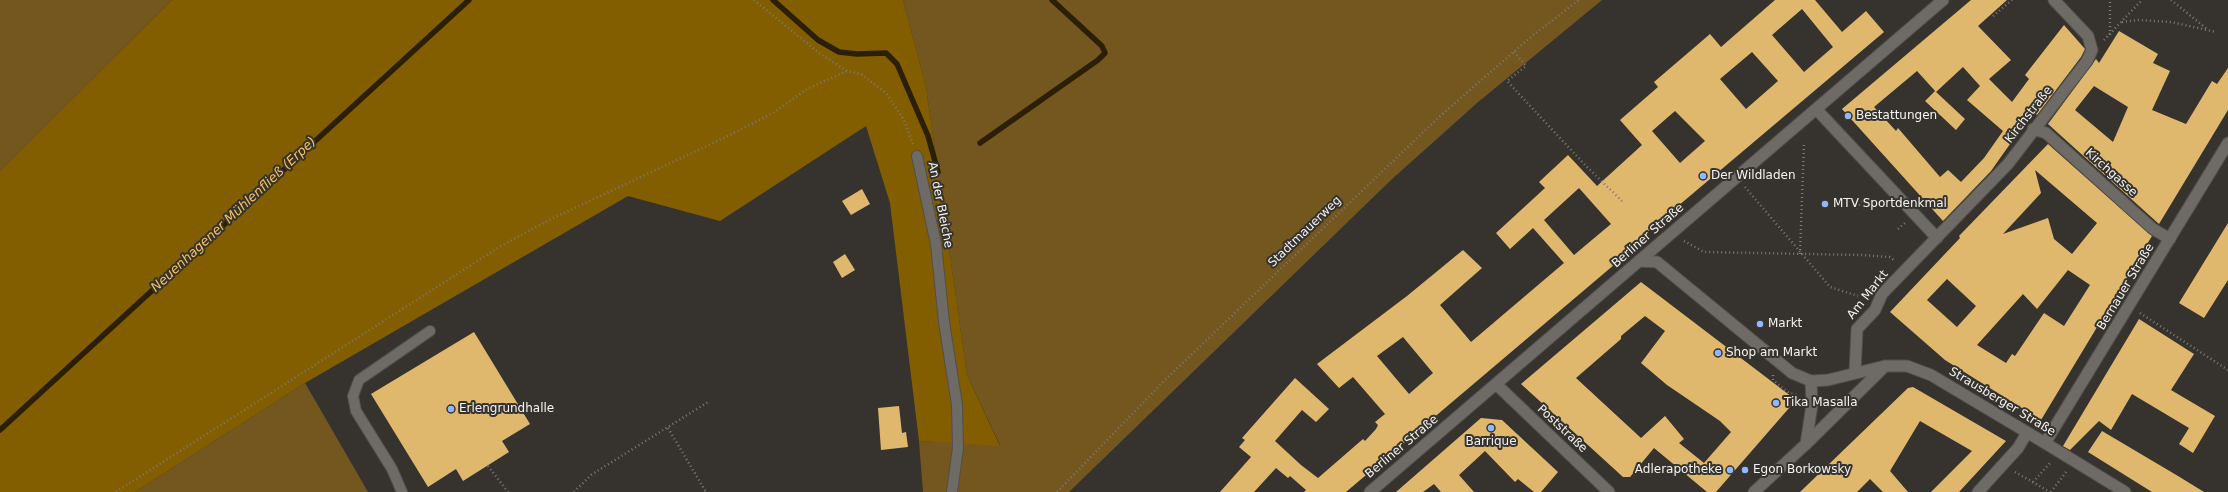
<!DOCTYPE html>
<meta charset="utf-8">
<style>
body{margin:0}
canvas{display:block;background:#36332e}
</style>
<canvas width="2228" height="492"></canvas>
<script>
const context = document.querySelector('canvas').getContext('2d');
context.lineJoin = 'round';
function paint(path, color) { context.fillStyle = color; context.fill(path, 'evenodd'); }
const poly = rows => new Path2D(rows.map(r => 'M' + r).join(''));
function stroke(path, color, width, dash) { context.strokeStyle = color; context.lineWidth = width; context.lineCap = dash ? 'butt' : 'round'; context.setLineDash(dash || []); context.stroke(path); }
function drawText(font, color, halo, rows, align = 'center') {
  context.font = font + ' "DejaVu Sans",sans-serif'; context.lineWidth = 4; context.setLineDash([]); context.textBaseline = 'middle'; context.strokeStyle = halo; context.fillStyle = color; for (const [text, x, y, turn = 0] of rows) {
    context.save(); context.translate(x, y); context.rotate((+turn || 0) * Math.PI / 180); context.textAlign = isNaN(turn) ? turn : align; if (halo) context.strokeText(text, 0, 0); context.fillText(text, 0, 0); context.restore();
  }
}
const green = poly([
 [0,0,172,0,0,171],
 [903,0,1602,0,1477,103,1391,180,1069,492,923,492,919,441,1000,445,967,375,926,87],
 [305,383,368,492,135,492]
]);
const forest = poly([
 [172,0,903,0,926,87,967,375,1000,446,919,441,890,203,866,126,720,221,628,196,305,383,135,492,0,492,0,171]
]);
const stream = poly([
 [773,0,818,40,839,52,857,54,886,53,897,64,928,136,938,172],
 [980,143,1098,60,1105,53,1102,46,1052,0],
 [0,430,469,0]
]);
const building = poly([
 [1775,0,1815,0,1842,32,1866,11,1884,32,1639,239,1641,242,1346,492,1304,492,1306,490,1290,476,1288,478,1276,468,1254,492,1220,492,1251,457,1239,447,1245,440,1242,438,1295,378,1329,409,1316,422,1302,410,1275,441,1301,465,1318,478,1363,439,1365,441,1376,429,1378,425,1375,422,1385,414,1353,377,1339,388,1317,364,1407,296,1463,250,1482,268,1440,305,1471,342,1564,263,1533,228,1510,249,1496,233,1545,188,1539,182,1568,155,1597,186,1642,145,1620,120,1658,87,1654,82,1710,34,1721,47],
 [1802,9,1833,47,1804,72,1772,35],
 [1752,52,1778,81,1746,109,1720,79],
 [1675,111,1705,141,1680,163,1652,131],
 [1579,188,1611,224,1574,255,1544,220],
 [1403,337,1433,373,1409,394,1377,356],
 [1971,0,2007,0,1978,26,2011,60,1989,79,2012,102,2029,79,2025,75,2064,25,2085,49,2081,57,2037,115,2034,112,2015,137,1991,171,1943,221,1842,109],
 [1963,67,1980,86,1967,100,2003,131,1984,158,1961,182,1948,170,1940,177,1898,128,1896,131,1874,107,1917,71,1936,92],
 [2119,31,2158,54,2153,63,2170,71,2152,110,2186,124,2212,81,2217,84,2228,68,2228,110,2159,224,2048,124,2096,59,2099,63],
 [2094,86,2128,107,2113,142,2075,110],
 [1935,91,1965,119,1956,130,1925,101],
 [2048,144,2152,236,2041,420,1945,360,1890,312,1960,238,1959,236],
 [2035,170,2097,223,2072,254,2054,239,2048,218,2003,234,2041,193],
 [2068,270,2090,285,2064,326,2044,313,2015,356,2012,354,2006,363,1977,345,2023,294,2037,309],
 [1947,279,1976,306,1957,327,1927,300],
 [862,189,870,204,851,215,842,201],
 [2228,223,2228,280,2204,318,2179,303],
 [845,254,855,270,842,278,833,262],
 [1641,282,1796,400,1716,492,1707,492,1654,448,1630,477,1623,477,1521,384],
 [1645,316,1665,331,1641,363,1667,385,1720,421,1731,432,1704,463,1679,443,1684,439,1665,416,1641,438,1576,378,1621,339,1621,336],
 [2139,319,2194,354,2171,390,2215,416,2193,453,2179,444,2189,428,2132,394,2111,430,2099,421,2070,450,2063,446],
 [474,332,530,424,502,441,509,452,463,481,456,469,428,487,371,394],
 [1913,387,2006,441,1959,492,1931,492,1972,451,1920,421,1890,471,1908,492,1883,492,1870,479,1857,492,1800,492,1908,388],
 [899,406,902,433,906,432,908,447,881,450,878,408],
 [1481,418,1502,420,1558,472,1541,492,1534,492,1518,479,1515,482,1485,451,1459,475,1474,492,1441,492,1434,484,1423,492,1396,492],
 [2102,431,2178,476,2204,492,2152,492,2088,452]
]);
const path = poly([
 [754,0,819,53,847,71,861,74,886,93,904,120,913,144],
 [2171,0,2207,29],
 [1993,16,2012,0],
 [2122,22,2138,20,2171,22,2216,32],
 [2110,35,2110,0],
 [2104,40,2142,0],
 [1514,52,1526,66,1507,81,1586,166,1622,201],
 [1745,187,1830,287,1858,296],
 [1856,208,1867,197],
 [1898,229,1905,223],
 [1684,241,1704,252,1861,255,1890,257,1894,260],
 [1800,254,1804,142],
 [2140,313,2228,370],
 [1773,375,1773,380,1789,393,1797,395],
 [668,428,706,492],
 [488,466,508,492],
 [2015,472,2050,492],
 [2033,482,2050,463],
 [116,492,501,246,549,220,726,137,773,113,807,89,847,71],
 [574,492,591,475,708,402],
 [1057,492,1165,380,1439,117,1532,36,1579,0],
 [2051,492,2066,472]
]);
const service = poly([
 [917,156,936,244,944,322,957,405,958,448,952,492],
 [402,492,392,469,356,411,353,396,359,380,430,331]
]);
const minor = poly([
 [1817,110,1937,238],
 [2033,129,2046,133,2153,229,2170,239],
 [1639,261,1943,0],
 [1855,372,1857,329,1875,310,1882,294,2008,164,2087,61,2092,50,2088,36,2054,0],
 [1806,444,1885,366],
 [1978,492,2018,448,2027,433]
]);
const tertiary = poly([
 [1497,385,1609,492],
 [1370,492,1639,261,1657,262,1792,373,1811,381,1828,380,1885,366,1907,366,1931,375,2045,443],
 [1754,492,1806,444,1812,405,1811,381]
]);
const secondary = poly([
 [2125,492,2045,443,2228,143]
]);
const markers = [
 [1848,116,4,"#91b8fd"],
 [1703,176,4,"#91b8fd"],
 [1825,204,4,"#91b8fd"],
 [1760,324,4,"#91b8fd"],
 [1718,353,4,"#91b8fd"],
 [1776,403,4,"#91b8fd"],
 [451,409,4,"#91b8fd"],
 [1491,428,4,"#91b8fd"],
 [1730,470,4,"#91b8fd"],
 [1745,470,4,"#91b8fd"]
];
const streetNames = [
 ["Kirchstraße",2029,115,-52],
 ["Kirchgasse",2111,173,42],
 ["An der Bleiche",940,205,79],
 ["Stadtmauerweg",1305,232,-44],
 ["Berliner Straße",1648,236,-41],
 ["Bernauer Straße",2126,287,-59],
 ["Am Markt",1868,295,-52],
 ["Strausberger Straße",2002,402,31],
 ["Poststraße",1562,429,43],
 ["Berliner Straße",1402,447,-40]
];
const poiNames = [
 ["Bestattungen",1856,116],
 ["Der Wildladen",1711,176],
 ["MTV Sportdenkmal",1833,204],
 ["Markt",1768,324],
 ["Shop am Markt",1726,353],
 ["Tika Masalla",1784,403],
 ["Erlengrundhalle",459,409],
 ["Barrique",1491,442,"center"],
 ["Adlerapotheke",1722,470,"right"],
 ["Egon Borkowsky",1753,470]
];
const waterNames = [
 ["Neuenhagener Mühlenfließ (Erpe)",234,215,-43]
];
paint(green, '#73571e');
paint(forest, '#835e00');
stroke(stream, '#2b1f07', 5.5);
paint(building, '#e0b86d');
stroke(service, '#514f4a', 12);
stroke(minor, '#514f4a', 13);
stroke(tertiary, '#514f4a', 13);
stroke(secondary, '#514f4a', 13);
stroke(path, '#7c7a75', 2.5, [1, 3]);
stroke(service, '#6e6b66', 10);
stroke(minor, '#6e6b66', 11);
stroke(tertiary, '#6e6b66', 11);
stroke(secondary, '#6e6b66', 11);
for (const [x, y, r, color] of markers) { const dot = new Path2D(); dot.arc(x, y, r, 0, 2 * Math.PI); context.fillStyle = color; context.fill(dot); stroke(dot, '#36332e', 1.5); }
drawText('12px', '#f5f3f0', '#36332e', streetNames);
drawText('12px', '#f5f3f0', '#36332e', poiNames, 'left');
drawText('italic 13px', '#f7c25a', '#36332e', waterNames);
</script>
